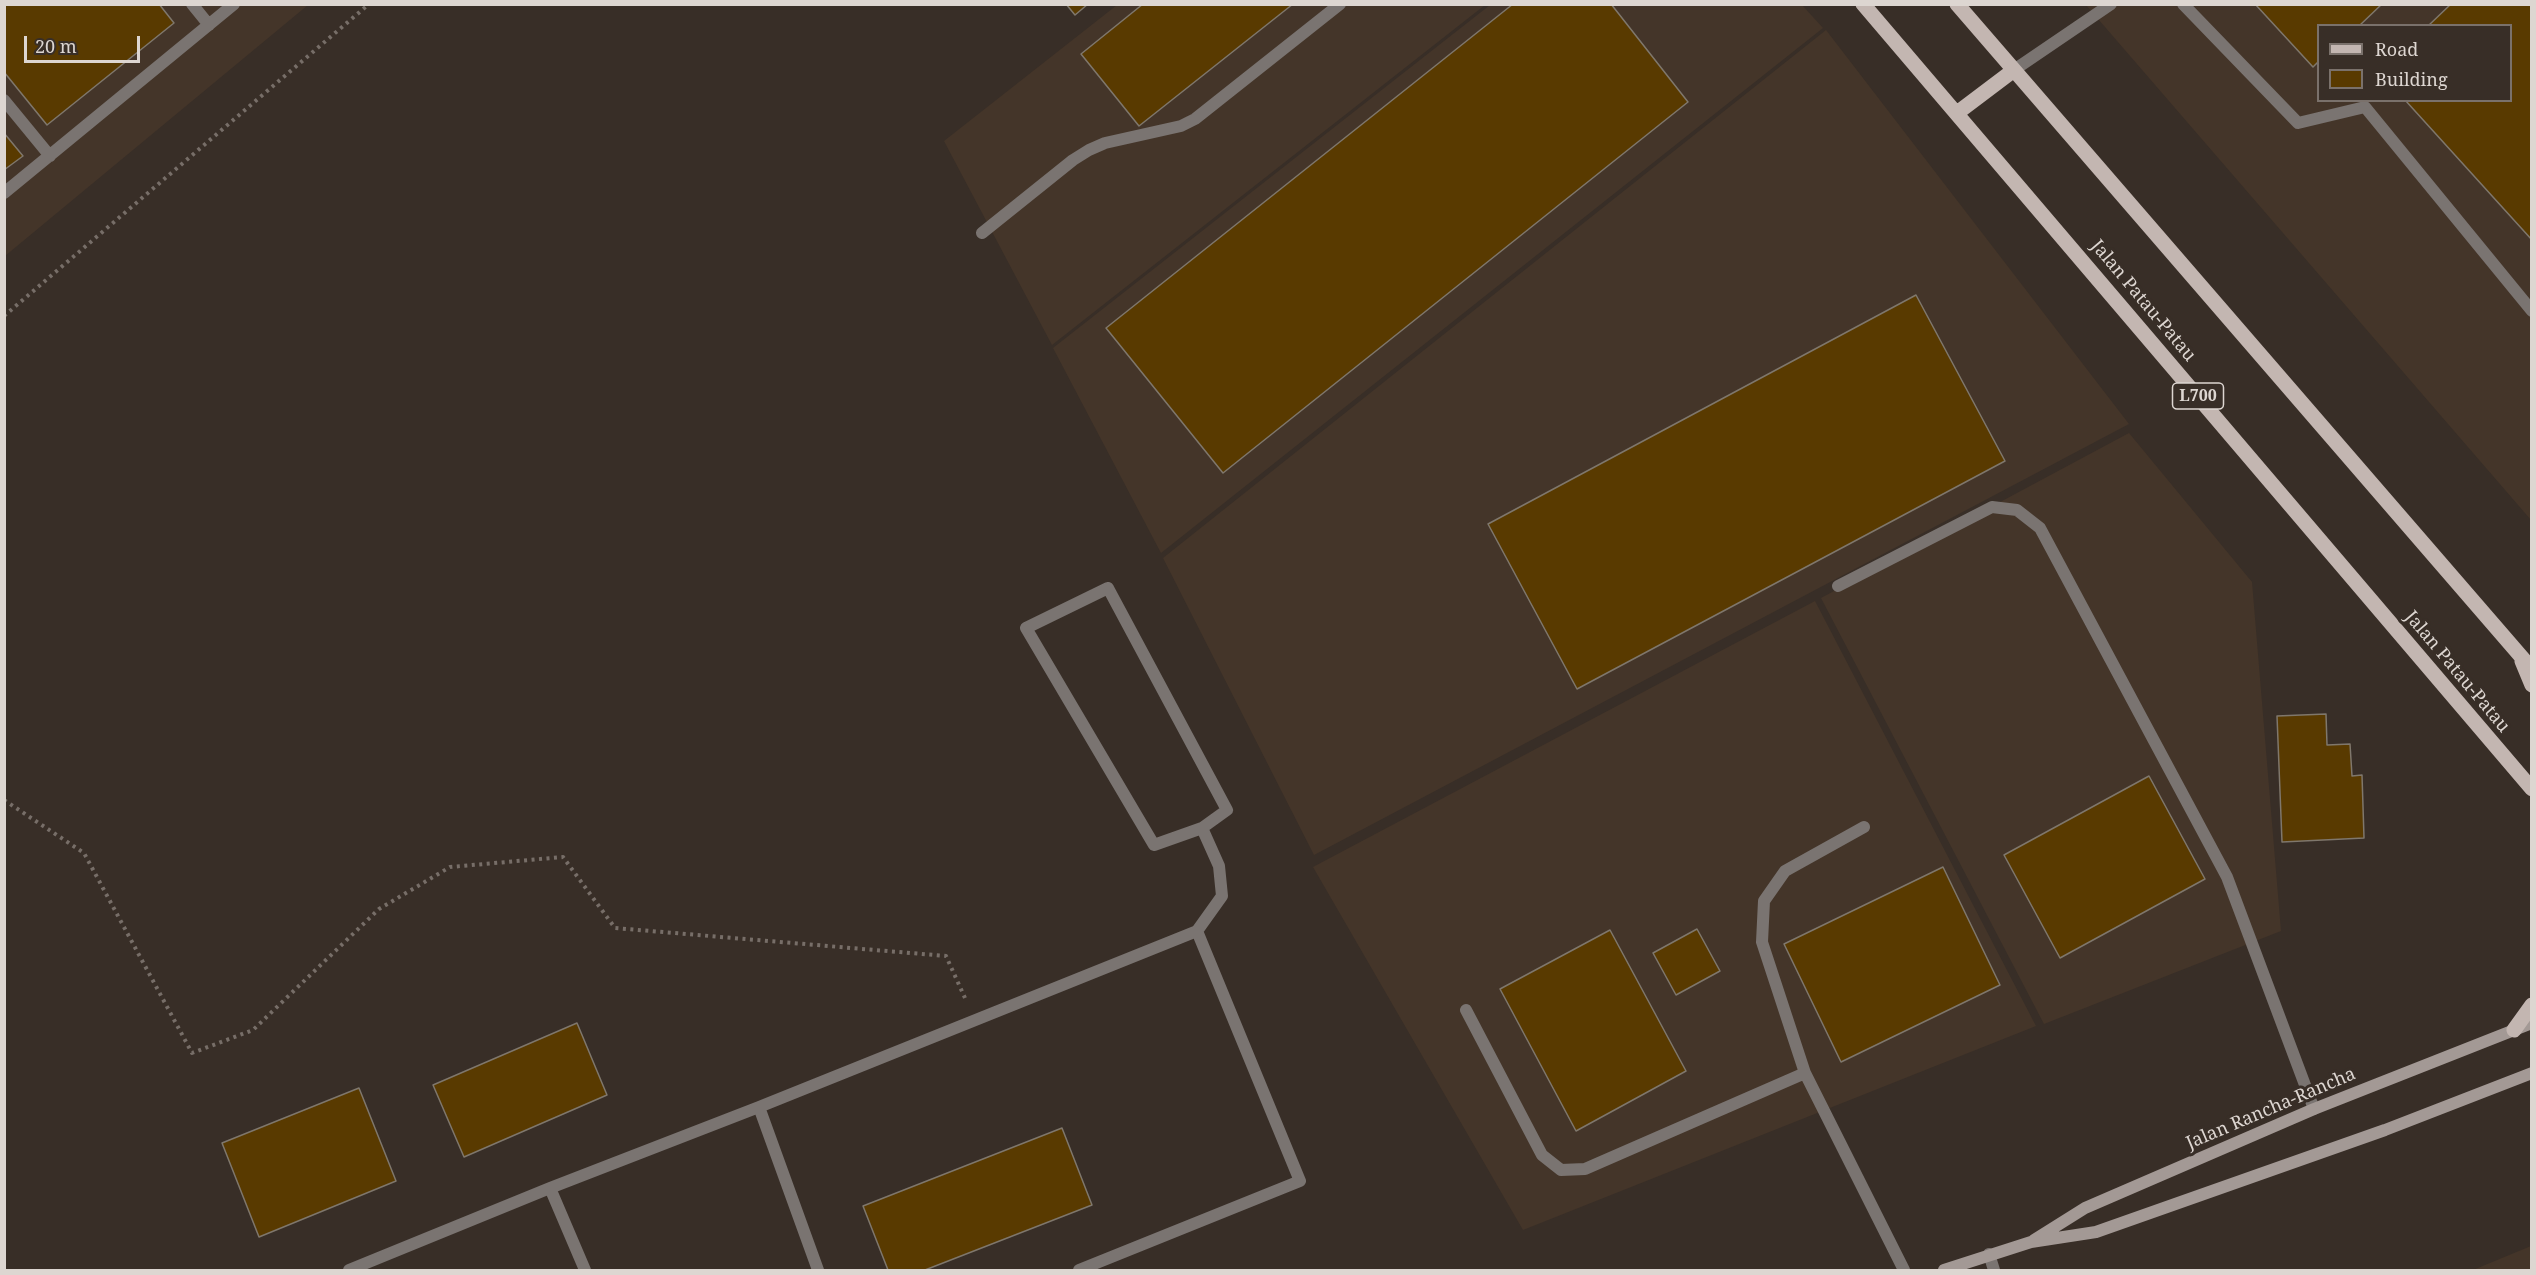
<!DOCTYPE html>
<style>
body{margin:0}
#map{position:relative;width:2536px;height:1275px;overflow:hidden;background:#382e27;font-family:"Noto Serif",serif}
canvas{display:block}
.frame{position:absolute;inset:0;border:6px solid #ddd6d1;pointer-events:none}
.legend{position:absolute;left:2317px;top:24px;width:195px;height:78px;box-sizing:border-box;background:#382e27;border:2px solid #7a716b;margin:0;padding:8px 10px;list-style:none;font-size:18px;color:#ddd6d1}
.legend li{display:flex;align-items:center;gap:12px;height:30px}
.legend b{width:30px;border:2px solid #7a716b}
.scale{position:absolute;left:24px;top:36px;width:116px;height:27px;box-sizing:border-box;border:3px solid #ddd6d1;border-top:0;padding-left:8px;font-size:18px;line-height:21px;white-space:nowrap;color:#ddd6d1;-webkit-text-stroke:4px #382e27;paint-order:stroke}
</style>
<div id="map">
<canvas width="2536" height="1275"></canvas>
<div class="frame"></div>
<ul class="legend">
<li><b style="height:8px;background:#c3b6b1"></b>Road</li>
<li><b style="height:16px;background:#593a00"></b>Building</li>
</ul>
<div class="scale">20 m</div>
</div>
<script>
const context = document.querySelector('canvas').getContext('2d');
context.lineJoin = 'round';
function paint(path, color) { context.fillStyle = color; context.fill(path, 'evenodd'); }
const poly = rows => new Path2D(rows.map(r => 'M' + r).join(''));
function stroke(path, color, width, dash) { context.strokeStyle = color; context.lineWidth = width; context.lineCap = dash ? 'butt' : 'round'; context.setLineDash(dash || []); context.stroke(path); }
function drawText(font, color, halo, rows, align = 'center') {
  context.font = font + ' "Noto Serif",serif'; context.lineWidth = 6; context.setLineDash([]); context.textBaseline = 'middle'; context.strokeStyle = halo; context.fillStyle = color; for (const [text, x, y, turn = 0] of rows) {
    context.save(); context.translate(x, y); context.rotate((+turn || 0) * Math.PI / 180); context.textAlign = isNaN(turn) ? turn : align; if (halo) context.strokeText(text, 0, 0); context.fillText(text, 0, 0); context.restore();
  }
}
const built = poly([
 [5,5,308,5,5,256],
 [1117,5,1485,5,1052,345,944,141],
 [1490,5,1802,5,1823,28,1161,553,1053,348],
 [2086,5,2531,5,2531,520],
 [2318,26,2510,26,2510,100,2318,100],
 [1826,30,2129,424,1314,855,1163,558],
 [2129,433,2252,582,2281,931,2044,1024,1821,598],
 [1815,601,2036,1026,1523,1230,1313,867],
 [2531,1246,2531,1270,2473,1270]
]);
const building = poly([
 [4,4,159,4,174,23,47,125,4,72,4,4],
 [1066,4,1088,4,1075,15,1066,4],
 [1143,4,1293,4,1139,126,1081,54,1143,4],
 [1513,4,1611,4,1688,102,1223,473,1106,328,1513,4],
 [2255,4,2382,4,2359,26,2318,26,2318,62,2313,67,2255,4],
 [2451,4,2532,4,2532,240,2405,100,2510,100,2510,26,2428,26,2451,4],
 [4,133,23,156,4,170,4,133],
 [1916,295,2005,461,1577,689,1488,524,1916,295],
 [2326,714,2327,745,2350,744,2352,776,2362,775,2364,838,2282,842,2277,716,2326,714],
 [2149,776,2205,879,2060,958,2004,855,2149,776],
 [1943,867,2000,985,1841,1062,1784,944,1943,867],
 [1697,929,1720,971,1676,995,1653,953,1697,929],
 [1610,930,1686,1071,1576,1131,1500,989,1610,930],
 [577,1023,607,1095,464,1157,433,1085,577,1023],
 [359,1088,396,1181,259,1237,222,1143,359,1088],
 [1062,1128,1092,1205,925,1270,888,1270,863,1206,1062,1128]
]);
const path = poly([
 [4,316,369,4],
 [4,800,84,853,192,1053,253,1030,379,909,450,867,563,857,615,928,946,956,965,998]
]);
const service = poly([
 [192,4,209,25],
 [2183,4,2298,123,2365,107,2532,311],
 [2014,70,2111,4],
 [4,100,50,156],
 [4,193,234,4],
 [982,233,1073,160,1089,150,1105,143,1181,126,1195,119,1340,4],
 [1838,586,1992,507,2017,510,2040,528,2227,877,2314,1109],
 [1108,588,1227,810,1202,828,1154,845,1026,628,1108,588],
 [1864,827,1785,871,1764,901,1762,942,1805,1073,1904,1270],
 [1466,1010,1542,1155,1561,1170,1585,1169,1805,1073],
 [550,1188,585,1270],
 [1989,1254,1994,1270],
 [349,1270,550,1188,759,1107],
 [818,1270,759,1107,1197,931,1222,896,1219,866,1202,828],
 [1079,1270,1300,1181,1197,931]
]);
const secondary = poly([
 [2034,1240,2085,1208,2314,1109,2532,1023],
 [1944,1270,2031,1242,2096,1232,2385,1130,2532,1073]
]);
const primary = poly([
 [1863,4,2532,789],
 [1957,4,2532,669],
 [1957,113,2014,70],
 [2522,661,2532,685],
 [2514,1030,2532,1005]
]);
const shields = [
 [2198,396,51]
];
const shieldNames = [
 ["L700",2198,396]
];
const streetNames = [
 ["Jalan Patau-Patau",2143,301,50],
 ["Jalan Patau-Patau",2457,672,50],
 ["Jalan Rancha-Rancha",2271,1109,-23]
];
paint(built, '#443529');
paint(building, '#593a00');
stroke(building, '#7f776c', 1.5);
stroke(path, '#776e68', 4, [3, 4.5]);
stroke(service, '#7a7471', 12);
stroke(secondary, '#a39995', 12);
stroke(primary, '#c3b6b1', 15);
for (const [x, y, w] of shields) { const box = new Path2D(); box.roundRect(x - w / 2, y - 13, w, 26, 4.5); context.fillStyle = '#382e27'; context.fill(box); stroke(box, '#ddd6d1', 1.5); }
drawText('bold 16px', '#ddd6d1', null, shieldNames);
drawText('18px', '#ddd6d1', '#382e27', streetNames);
</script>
